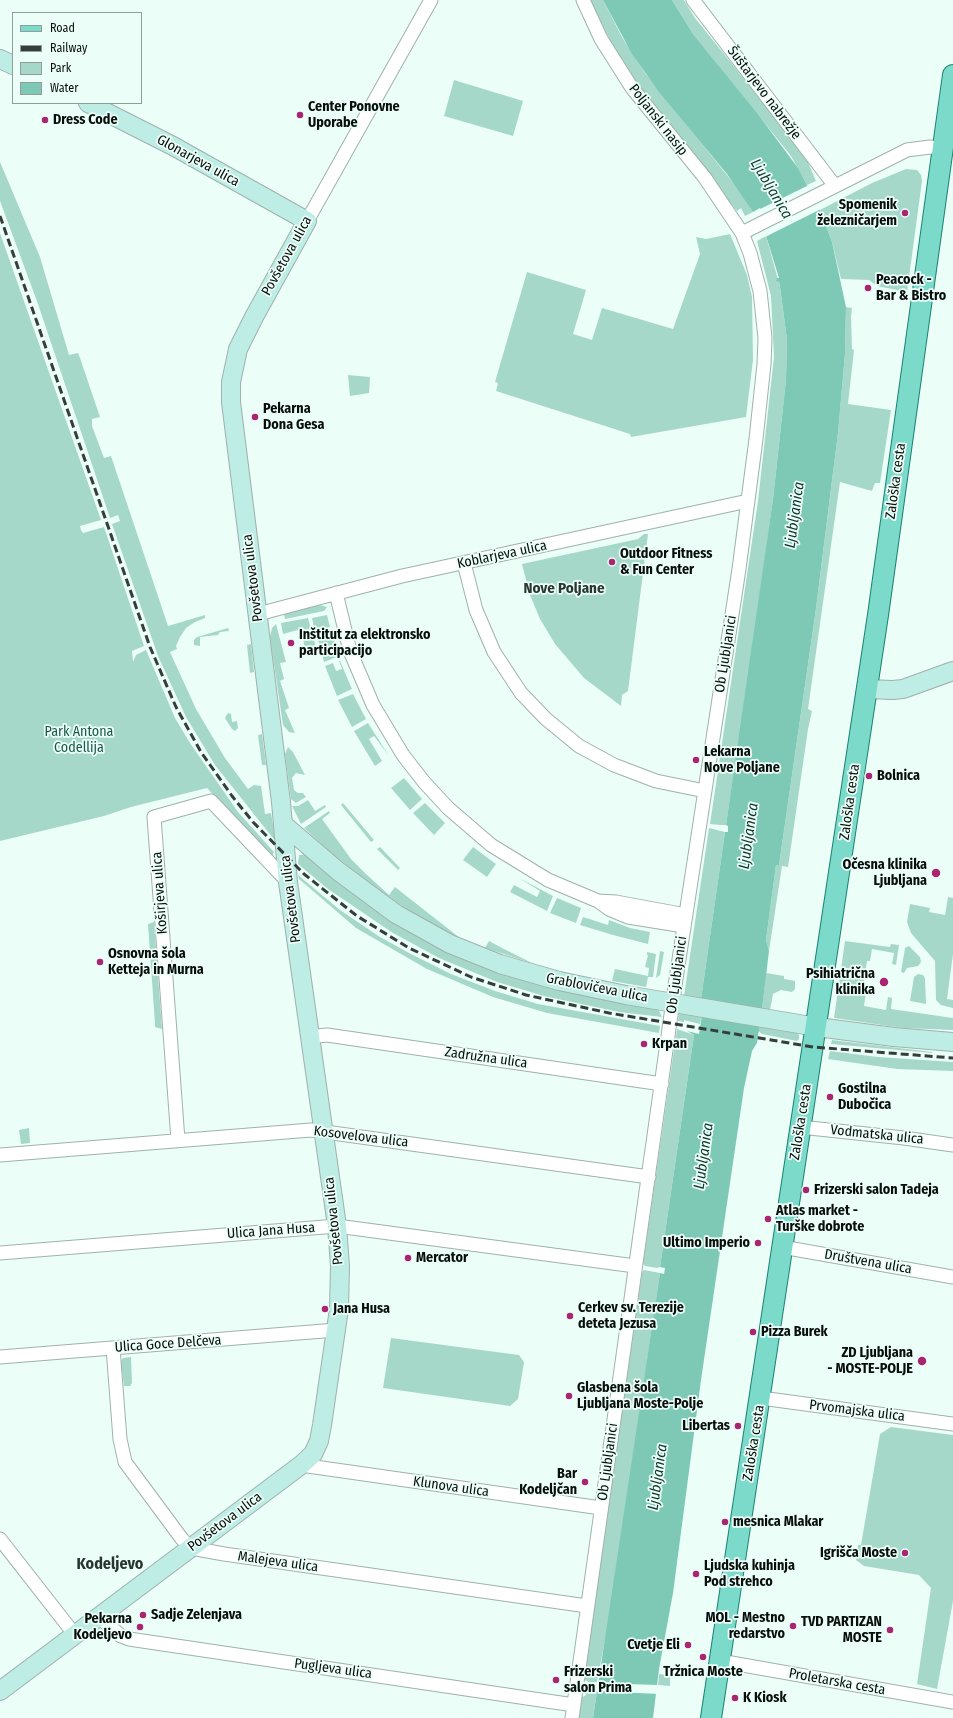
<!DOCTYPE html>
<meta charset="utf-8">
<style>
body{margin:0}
#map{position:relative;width:953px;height:1718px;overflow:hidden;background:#ecfef8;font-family:"Fira Sans Condensed",sans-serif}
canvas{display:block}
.legend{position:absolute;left:12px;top:12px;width:130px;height:92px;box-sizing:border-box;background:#ecfef8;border:1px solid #919e9a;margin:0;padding:5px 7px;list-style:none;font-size:12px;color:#080e0c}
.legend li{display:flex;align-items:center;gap:8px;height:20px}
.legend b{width:20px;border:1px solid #919e9a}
</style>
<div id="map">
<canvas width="953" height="1718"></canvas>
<ul class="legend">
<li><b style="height:5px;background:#7bdac9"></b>Road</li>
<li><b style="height:5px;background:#363e3b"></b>Railway</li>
<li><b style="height:11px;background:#a6d8ca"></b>Park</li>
<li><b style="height:11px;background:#7dc9b5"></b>Water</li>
</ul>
</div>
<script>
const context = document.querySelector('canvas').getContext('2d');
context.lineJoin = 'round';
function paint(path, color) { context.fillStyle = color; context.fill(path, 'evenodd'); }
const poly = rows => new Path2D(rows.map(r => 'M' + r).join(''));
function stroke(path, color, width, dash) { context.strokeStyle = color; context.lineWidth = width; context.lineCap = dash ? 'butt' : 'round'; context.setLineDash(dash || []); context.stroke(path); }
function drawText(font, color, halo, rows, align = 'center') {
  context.font = font + ' "Fira Sans Condensed",sans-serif'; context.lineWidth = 3.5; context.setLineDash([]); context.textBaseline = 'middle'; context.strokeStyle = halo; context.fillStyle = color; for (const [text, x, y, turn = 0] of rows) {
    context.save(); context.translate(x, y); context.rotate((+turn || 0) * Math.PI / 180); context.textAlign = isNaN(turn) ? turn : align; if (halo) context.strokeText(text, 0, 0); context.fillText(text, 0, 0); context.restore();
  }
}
const green = poly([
 [590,0,603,0,622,37,645,73,739,190,753,212,745,216,741,208,737,211,647,98,614,48],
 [672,0,684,0,695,18,770,111,807,160,816,181,807,185,791,156,693,34],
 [454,80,523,101,513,136,444,116],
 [0,162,40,257,69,355,78,353,80,358,100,417,92,419,92,426,104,458,111,456,112,459,168,626,205,615,205,618,195,622,186,628,180,637,176,646,177,649,170,652,196,709,225,758,248,789,254,785,261,786,265,814,271,813,276,842,215,765,186,717,158,656,112,524,120,521,118,515,110,518,38,304,0,201],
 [906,169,917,170,921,175,922,181,907,292,877,286,869,280,841,279,832,242,820,210,872,183],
 [0,233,101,520,80,526,81,530,83,533,104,527,144,646,132,651,133,662,136,655,146,650,175,718,190,743,238,812,274,852,272,858,207,788,131,807,104,816,0,841],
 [730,234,747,275,752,297,753,360,746,417,631,437,630,434,496,391,498,383,495,382,527,272,586,290,573,334,592,340,602,308,673,329,700,254,696,237,706,239],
 [766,236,780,287,787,340,786,380,773,499,750,667,726,825,720,825,710,824,758,501,774,357,771,296,757,241],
 [846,307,852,308,851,317,852,349,854,350,848,404,891,410,880,483,875,483,872,491,840,482,808,709,812,711,808,729,788,867,782,866,769,951,766,940,776,865,779,865,815,616,838,433,845,354],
 [348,375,370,377,369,393,350,396],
 [644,534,648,534,628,691,622,695,621,706,584,678,555,644,540,619,530,595,522,564,638,539],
 [320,605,327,607,324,611,285,619,284,614],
 [327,615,330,627,315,632,312,618],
 [308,618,317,651,306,654,301,629,283,634,281,623],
 [276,624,286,662,280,663,284,679,280,681,289,708,285,710,295,733,289,732,283,725,270,637,272,628],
 [228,628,229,631,220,632,218,635,200,637,200,646,194,645,194,640,197,637],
 [332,632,339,656,324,662,317,636],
 [251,644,254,672,250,673,247,645],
 [339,661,340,661,352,689,337,696,325,666,333,663,336,671,342,669],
 [353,694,366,719,352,727,338,700],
 [228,713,231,714,232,722,237,721,238,728,235,731,232,729,225,718],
 [368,723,389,756,374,736,369,739,382,761,375,766,354,731],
 [262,734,266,765,262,765,258,735],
 [288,747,293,752,305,775,296,773,292,778,294,790,298,793,303,793,306,797,296,803,291,799,285,754],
 [404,778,422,799,410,810,391,788],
 [308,800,315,811,325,805,326,807,301,824,292,806,298,806],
 [343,803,374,840,371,842,341,805],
 [425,803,445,823,434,835,413,813],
 [329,811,330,813,322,819,351,859,366,874,389,895,395,887,460,938,438,928,402,906,367,881,331,853,304,828],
 [709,828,725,832,701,999,684,996],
 [380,847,400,868,398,870,377,849],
 [473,847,496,864,487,877,463,860],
 [304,853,386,917,658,1009,662,1017,619,1012,544,996,497,982,439,958,393,933,328,889,298,864,299,855,303,855],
 [298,875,340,910,380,937,411,954,451,974,495,991,538,1004,660,1026,659,1033,547,1013,493,997,427,969,356,928,299,879],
 [519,878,553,896,547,911,510,892,514,885,537,897,540,891],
 [948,897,953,898,953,954,947,999,953,1000,953,1008,941,1005,936,1000,935,961,911,933,907,922,910,904,930,908,929,912,945,915],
 [557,898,581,908,576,923,550,913],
 [583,917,608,925,609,920,630,928,650,932,648,944,613,935,580,925],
 [154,922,162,1029,155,1027,155,1024,148,924],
 [489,941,502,948,532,963,485,948],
 [845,941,890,947,891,944,899,945,896,965,892,964,894,953,872,949,870,961,867,961,862,993,866,993,864,1006,886,1010,888,997,892,998,891,1009,953,1018,953,1030,903,1028,834,1018],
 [909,946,920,957,921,962,918,966,907,968,904,973,901,972,905,948],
 [660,951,664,952,660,975,656,978],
 [647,952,656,954,653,977,648,977,646,987,612,981,615,969,648,976,649,968,645,967,648,955,647,955],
 [766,973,784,976,784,979,795,981,795,989,792,992,781,990,773,994,770,1010,762,1009],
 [918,974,923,975,925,978,926,1004,910,1001,914,977],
 [679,1012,702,1015,700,1024,684,1020,684,1022,678,1021],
 [747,1022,796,1032,799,1035,799,1039,797,1041,762,1034],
 [677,1029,694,1035,660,1267,657,1268,645,1266,643,1264],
 [832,1040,932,1052,932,1053,831,1044],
 [830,1051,878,1057,953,1062,953,1071,897,1069,828,1059],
 [29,1128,30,1143,21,1144,19,1130],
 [644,1270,660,1273,610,1614,597,1682,588,1682,585,1680,585,1673,642,1272],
 [391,1338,519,1355,524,1362,518,1399,510,1406,383,1388],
 [131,1357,132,1383,130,1386,124,1386,121,1361,123,1358],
 [891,1427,953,1435,953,1601,937,1689,917,1684,931,1588,919,1575,864,1566,856,1560,858,1545,861,1545,880,1434],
 [659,1674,670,1675,670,1686,658,1685],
 [588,1691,597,1691,593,1718,579,1718,582,1697,585,1696]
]);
const water = poly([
 [603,0,672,0,693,34,757,113,798,168,820,210,832,242,846,307,845,354,838,433,815,616,779,865,776,865,766,940,769,951,762,1009,757,1043,752,1051,744,1088,701,1380,673,1593,659,1669,653,1718,593,1718,660,1273,664,1274,665,1268,660,1267,694,1035,687,1031,699,1034,702,1015,701,999,725,832,728,832,728,826,726,825,773,499,786,380,787,340,780,287,779,282,776,281,777,278,779,278,766,236,772,233,760,208,753,212,727,174,659,92,632,54]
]);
const pier = poly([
 [809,185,821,209,765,237,765,234,770,232,760,211,753,214,752,213],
 [595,1683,658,1685,660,1685,659,1694,595,1691]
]);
const street = poly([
 [693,0,835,186],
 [307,221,431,0],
 [742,233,907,150,930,147,943,148],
 [464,563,476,610,494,652,521,693,546,719,579,746,614,765,656,781,705,791],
 [336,593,350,651,373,705,403,755,424,782,448,808,491,845,548,880,598,901,609,909,628,917,684,926],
 [258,614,402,576,748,501],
 [598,901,616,902,686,915],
 [309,1037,327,1035,662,1084],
 [800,1127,904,1138,953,1145],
 [178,1140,154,817,211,801,288,882],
 [0,1155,311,1130,649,1177],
 [782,1247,953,1277],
 [0,1253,337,1226,635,1266],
 [113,1348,120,1439,125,1462,182,1539,191,1548,224,1554,587,1606],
 [0,1357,336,1330],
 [761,1398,953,1424],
 [301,1465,601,1508],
 [0,1539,75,1635],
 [99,1617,121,1636,129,1639,574,1705],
 [720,1661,953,1702],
 [572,1718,676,979,739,569,756,439,764,364,765,338,760,291,750,253,742,233,705,178,632,88,601,39,583,0]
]);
const secondary = poly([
 [0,59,13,65],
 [866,689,893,690,903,689,953,671],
 [283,824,338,871,396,914,450,944,500,964,559,981,626,995,817,1027,894,1037,953,1042],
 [0,1691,301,1465,313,1454,319,1441,322,1425,339,1309,340,1266,337,1226,288,882,281,802,231,402,231,382,238,349,254,317,307,221,173,146,88,103]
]);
const primary = poly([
 [711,1718,878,615,953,75]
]);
const rail = poly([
 [0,216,150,647,176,707,201,752,232,796,253,822,304,874,357,916,409,948,471,977,526,995,609,1013,813,1047,953,1058]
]);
const markers = [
 [300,115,4,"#a92571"],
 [45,120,4,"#a92571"],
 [905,213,4,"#a92571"],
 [868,288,4,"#a92571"],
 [255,417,4,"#a92571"],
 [612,562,4,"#a92571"],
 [291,643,4,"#a92571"],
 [696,760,4,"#a92571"],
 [869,776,4,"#a92571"],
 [936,873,5,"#a92571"],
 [100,962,4,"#a92571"],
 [884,982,5,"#a92571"],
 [644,1044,4,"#a92571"],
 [830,1097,4,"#a92571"],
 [806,1190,4,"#a92571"],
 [768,1219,4,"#a92571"],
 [758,1243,4,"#a92571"],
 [408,1258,4,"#a92571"],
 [325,1309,4,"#a92571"],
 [570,1316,4,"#a92571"],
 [753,1332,4,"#a92571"],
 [922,1361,5,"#a92571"],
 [569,1396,4,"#a92571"],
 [738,1426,4,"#a92571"],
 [585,1482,4,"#a92571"],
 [725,1522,4,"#a92571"],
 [905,1553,4,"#a92571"],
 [696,1574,4,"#a92571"],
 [143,1615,4,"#a92571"],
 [793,1626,4,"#a92571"],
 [140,1627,4,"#a92571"],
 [890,1630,4,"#a92571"],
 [688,1645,4,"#a92571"],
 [703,1657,4,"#a92571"],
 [556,1680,4,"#a92571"],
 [735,1698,4,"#a92571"]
];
const streetNames = [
 ["Šuštarjevo nabrežje",764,93,53],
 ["Poljanski nasip",658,120,52],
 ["Glonarjeva ulica",198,161,29],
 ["Povšetova ulica",287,256,-61],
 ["Zaloška cesta",896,481,-82],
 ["Koblarjeva ulica",502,555,-12],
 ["Povšetova ulica",253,578,-97],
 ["Ob Ljubljanici",726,654,-81],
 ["Zaloška cesta",850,802,-82],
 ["Koširjeva ulica",160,893,-94],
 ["Povšetova ulica",291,899,-97],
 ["Ob Ljubljanici",677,975,-82],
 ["Grablovičeva ulica",597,988,11],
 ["Zadružna ulica",486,1058,8],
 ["Zaloška cesta",801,1122,-81],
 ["Vodmatska ulica",877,1135,6],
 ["Kosovelova ulica",361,1137,7],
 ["Povšetova ulica",334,1221,-96],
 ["Ulica Jana Husa",271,1231,-4],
 ["Društvena ulica",868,1262,10],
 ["Ulica Goce Delčeva",168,1344,-4],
 ["Prvomajska ulica",857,1411,7],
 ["Zaloška cesta",754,1443,-81],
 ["Ob Ljubljanici",608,1462,-82],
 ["Klunova ulica",451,1487,8],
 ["Povšetova ulica",225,1522,-37],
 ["Malejeva ulica",278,1562,8],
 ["Pugljeva ulica",333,1669,8],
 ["Proletarska cesta",837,1682,10]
];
const poiNames = [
 ["Center Ponovne",308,107],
 ["Uporabe",308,123],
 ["Dress Code",53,120],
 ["Spomenik",897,205,"right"],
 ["železničarjem",897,221,"right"],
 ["Peacock -",876,280],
 ["Bar & Bistro",876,296],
 ["Pekarna",263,409],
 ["Dona Gesa",263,425],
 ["Outdoor Fitness",620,554],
 ["& Fun Center",620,570],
 ["Inštitut za elektronsko",299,635],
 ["participacijo",299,651],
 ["Lekarna",704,752],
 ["Nove Poljane",704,768],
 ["Bolnica",877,776],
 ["Očesna klinika",927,865,"right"],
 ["Ljubljana",927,881,"right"],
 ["Osnovna šola",108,954],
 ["Ketteja in Murna",108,970],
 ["Psihiatrična",875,974,"right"],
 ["klinika",875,990,"right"],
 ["Krpan",652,1044],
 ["Gostilna",838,1089],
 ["Dubočica",838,1105],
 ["Frizerski salon Tadeja",814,1190],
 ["Atlas market -",776,1211],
 ["Turške dobrote",776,1227],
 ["Ultimo Imperio",750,1243,"right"],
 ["Mercator",416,1258],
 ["Cerkev sv. Terezije",578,1308],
 ["deteta Jezusa",578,1324],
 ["Jana Husa",333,1309],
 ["Pizza Burek",761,1332],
 ["ZD Ljubljana",913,1353,"right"],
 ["- MOSTE-POLJE",913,1369,"right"],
 ["Glasbena šola",577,1388],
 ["Ljubljana Moste-Polje",577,1404],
 ["Libertas",730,1426,"right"],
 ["Bar",577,1474,"right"],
 ["Kodeljčan",577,1490,"right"],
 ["mesnica Mlakar",733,1522],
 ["Igrišča Moste",897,1553,"right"],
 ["Ljudska kuhinja",704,1566],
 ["Pod strehco",704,1582],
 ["Sadje Zelenjava",151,1615],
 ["MOL - Mestno",785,1618,"right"],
 ["redarstvo",785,1634,"right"],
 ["Pekarna",132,1619,"right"],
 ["Kodeljevo",132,1635,"right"],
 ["TVD PARTIZAN",882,1622,"right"],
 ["MOSTE",882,1638,"right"],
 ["Cvetje Eli",680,1645,"right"],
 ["Frizerski",564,1672],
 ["salon Prima",564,1688],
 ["Tržnica Moste",703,1672,"center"],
 ["K Kiosk",743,1698]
];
const parkNames = [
 ["Park Antona",79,732],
 ["Codellija",79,748]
];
const waterNames = [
 ["Ljubljanica",771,189,59],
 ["Ljubljanica",795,515,-82],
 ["Ljubljanica",749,836,-82],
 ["Ljubljanica",704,1156,-82],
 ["Ljubljanica",658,1477,-82]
];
const neighbourhoodNames = [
 ["Nove Poljane",564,589]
];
const quarterNames = [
 ["Kodeljevo",110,1565]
];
paint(green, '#a6d8ca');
paint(water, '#7dc9b5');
paint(pier, '#ecfef8');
stroke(street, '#a0b1ac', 15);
stroke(secondary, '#a0b1ac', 20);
stroke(primary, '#1a836f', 22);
stroke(street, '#fff', 13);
stroke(secondary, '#bdede4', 18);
stroke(primary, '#7bdac9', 20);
stroke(rail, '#363e3b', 3, [8, 4]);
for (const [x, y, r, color] of markers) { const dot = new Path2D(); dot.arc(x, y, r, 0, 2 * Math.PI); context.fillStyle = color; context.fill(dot); stroke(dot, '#ecfef8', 1.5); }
drawText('14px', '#080e0c', '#ecfef8', streetNames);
drawText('bold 14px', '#080e0c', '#ecfef8', poiNames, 'left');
drawText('14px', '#1a584a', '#ecfef8', parkNames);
drawText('italic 15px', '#12362e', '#ecfef8', waterNames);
drawText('bold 15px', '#283632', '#ecfef8', neighbourhoodNames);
drawText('bold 16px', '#283632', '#ecfef8', quarterNames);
</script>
